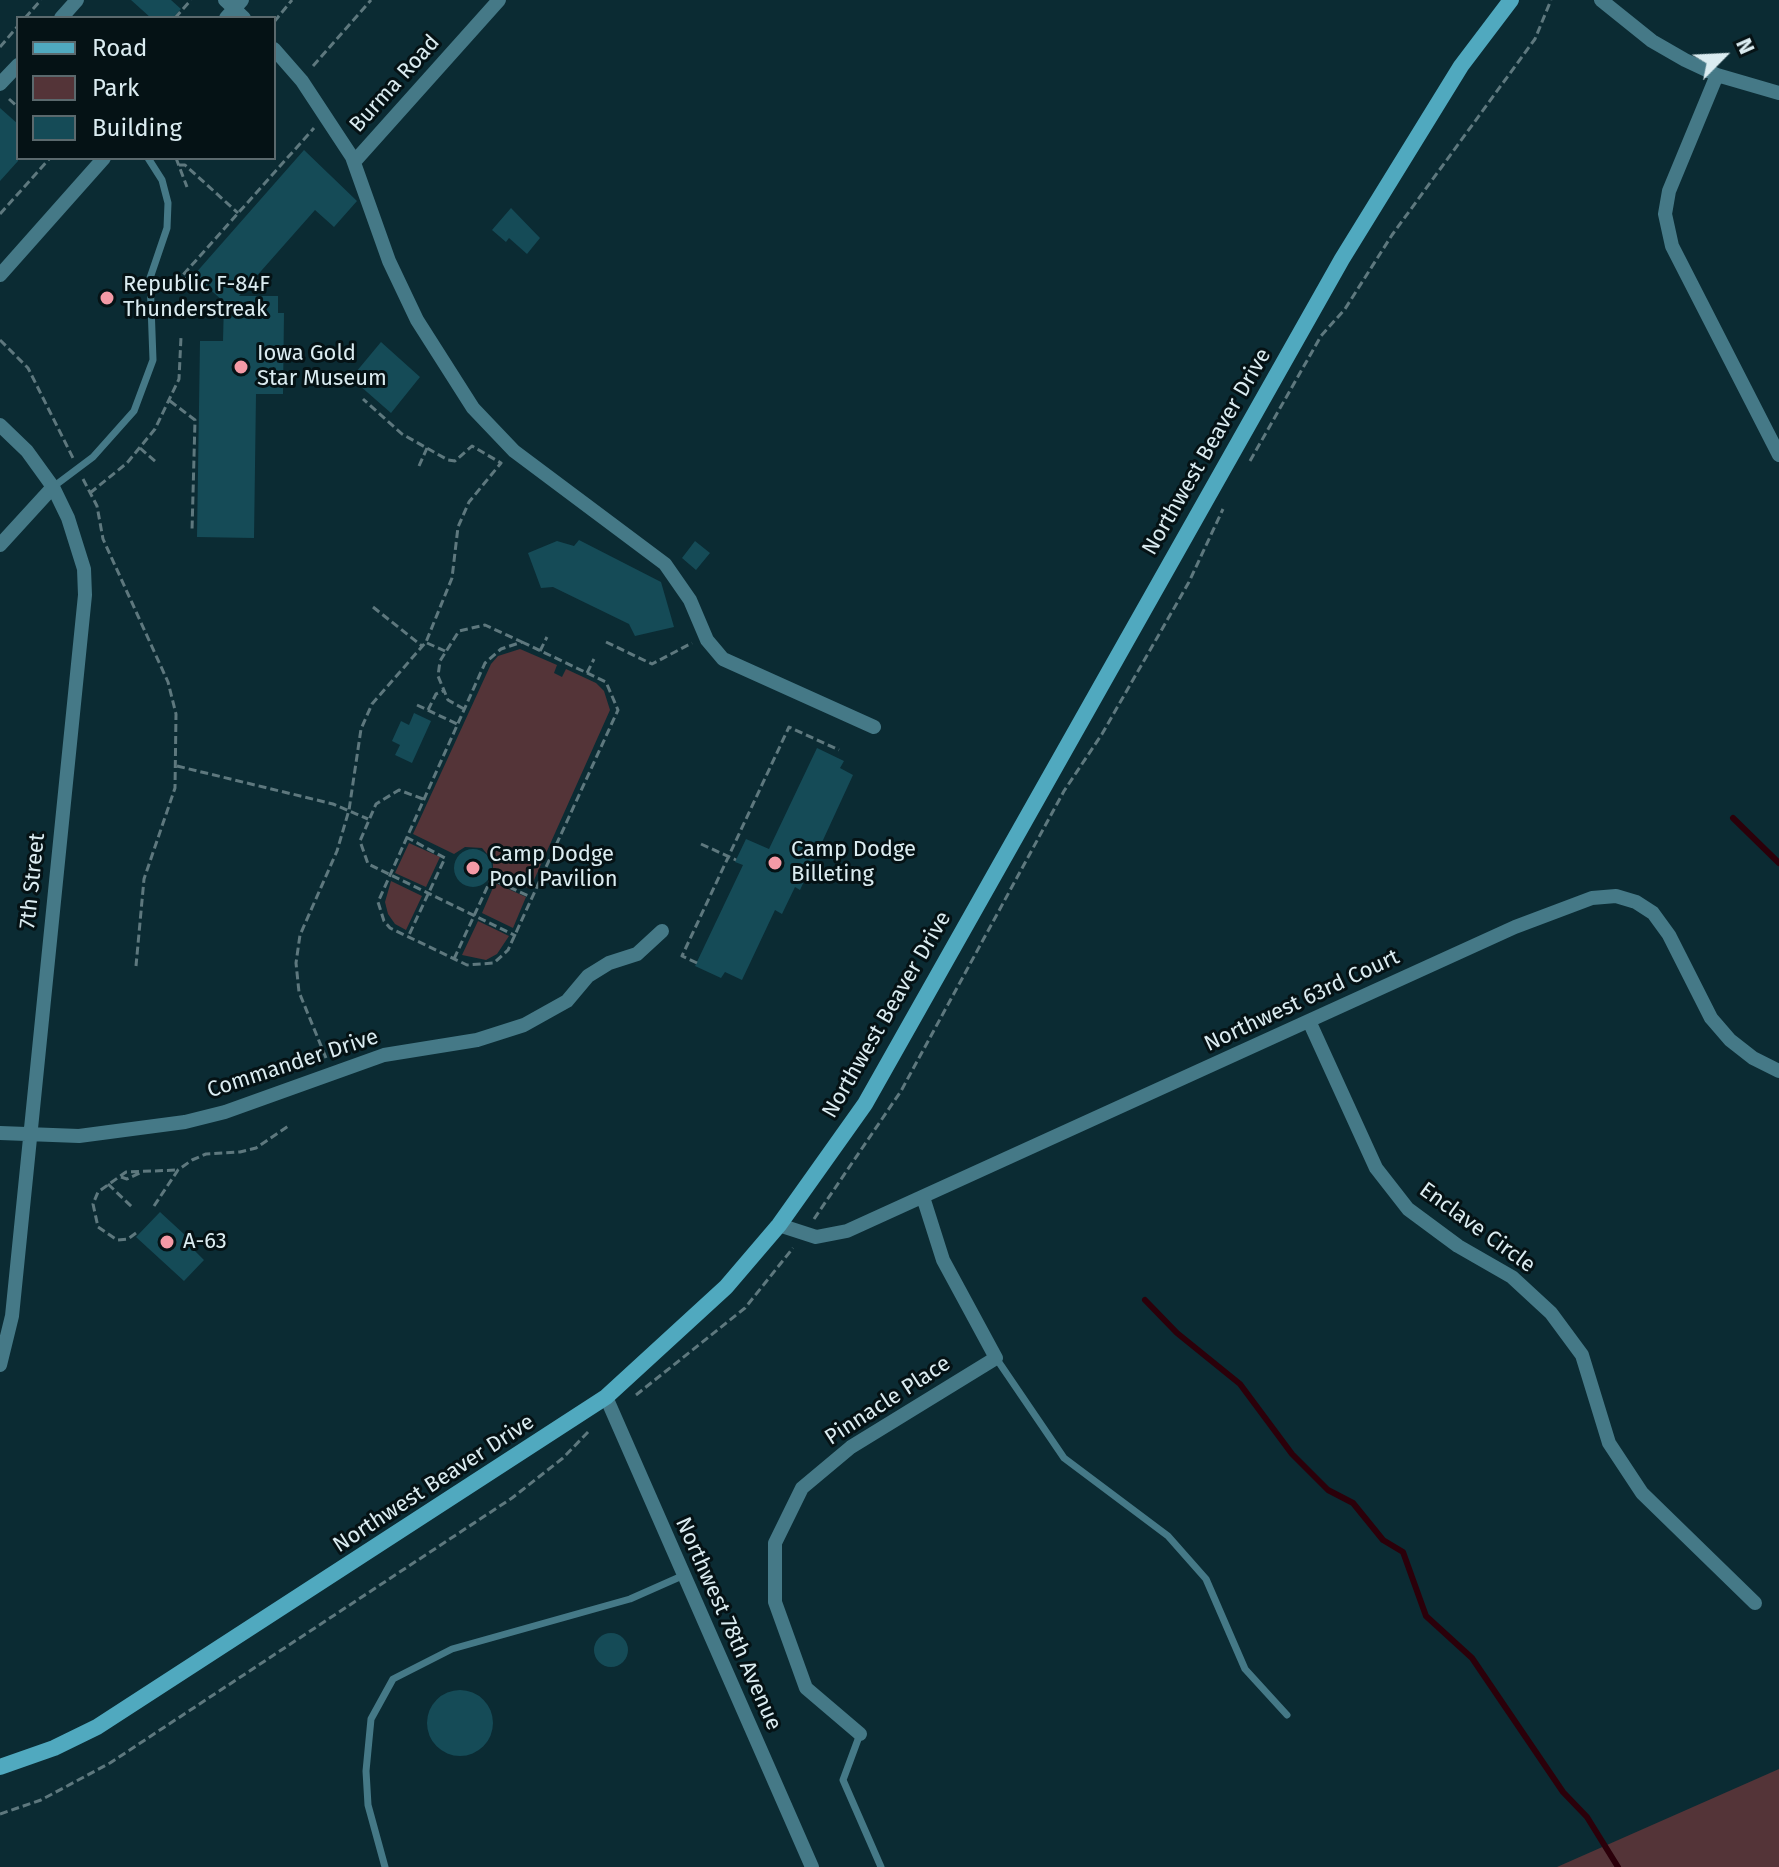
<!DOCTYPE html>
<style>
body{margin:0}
#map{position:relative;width:1779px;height:1867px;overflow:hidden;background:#0b2b33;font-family:"Fira Sans",sans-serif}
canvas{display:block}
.legend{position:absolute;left:16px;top:16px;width:260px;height:144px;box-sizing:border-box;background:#051215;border:2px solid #5b696d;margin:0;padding:10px 14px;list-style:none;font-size:24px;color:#dbecf1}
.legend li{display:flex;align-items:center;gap:16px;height:40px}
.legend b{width:40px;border:2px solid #5b696d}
.north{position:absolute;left:1683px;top:16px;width:80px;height:80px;-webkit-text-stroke:6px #051215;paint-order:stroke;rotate:66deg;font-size:22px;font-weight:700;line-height:32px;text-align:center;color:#dbecf1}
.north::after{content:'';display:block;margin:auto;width:28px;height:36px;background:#dbecf1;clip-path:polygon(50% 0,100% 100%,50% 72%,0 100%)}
</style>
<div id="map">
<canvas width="1779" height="1867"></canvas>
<ul class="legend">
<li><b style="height:10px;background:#50a9bf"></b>Road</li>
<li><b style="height:22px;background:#543438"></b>Park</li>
<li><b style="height:22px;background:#154b57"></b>Building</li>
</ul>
<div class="north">N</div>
</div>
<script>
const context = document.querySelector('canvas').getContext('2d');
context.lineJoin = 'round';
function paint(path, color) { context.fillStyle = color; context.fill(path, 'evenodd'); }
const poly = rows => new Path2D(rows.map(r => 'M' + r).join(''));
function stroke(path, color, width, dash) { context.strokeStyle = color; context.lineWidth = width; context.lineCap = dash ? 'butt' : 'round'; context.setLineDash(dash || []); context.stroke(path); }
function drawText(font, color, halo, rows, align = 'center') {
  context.font = font + ' "Fira Sans",sans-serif'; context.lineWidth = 6; context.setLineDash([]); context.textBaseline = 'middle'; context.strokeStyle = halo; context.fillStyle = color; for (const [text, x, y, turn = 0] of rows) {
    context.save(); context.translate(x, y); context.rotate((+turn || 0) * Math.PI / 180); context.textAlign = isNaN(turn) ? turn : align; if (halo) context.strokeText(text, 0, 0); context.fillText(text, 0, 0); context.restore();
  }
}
const green = poly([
 [520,649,557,665,554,673,562,677,566,669,596,683,604,691,610,710,530,889,493,872,493,861,482,848,465,847,454,854,413,834,491,664,498,656],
 [409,843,440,857,426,887,395,873],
 [391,881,422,896,406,930,395,924,388,914,385,902],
 [495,883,526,897,513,928,482,913],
 [478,921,509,936,497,954,486,960,462,955],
 [1779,1769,1779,1867,1557,1867]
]);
const stream = poly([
 [1733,818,1779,863],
 [1145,1300,1177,1333,1240,1384,1292,1454,1328,1490,1353,1503,1383,1540,1403,1552,1426,1616,1472,1658,1563,1792,1587,1817,1618,1867]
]);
const building = poly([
 [131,0,171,0,181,9,173,18,151,18],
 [0,108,18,124,18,161,0,181],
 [304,150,357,201,334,227,315,210,239,296,278,296,278,313,284,313,283,394,256,394,254,538,197,537,200,341,223,341,224,302,194,275],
 [511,208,540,238,527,254,509,238,506,242,492,230],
 [381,342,420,377,391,413,351,378],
 [579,540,661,582,674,627,635,636,629,624,553,587,541,588,528,553,557,541,574,546],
 [695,541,710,553,696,570,682,558],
 [414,713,431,721,412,763,395,755,400,745,392,741,401,721,409,725],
 [817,748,844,761,840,768,853,775,800,890,795,887,782,914,775,910,742,980,725,972,721,978,695,966,743,865,735,862,746,839,769,849],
 '454 868a19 19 0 1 1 38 0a19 19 0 1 1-38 0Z',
 [160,1212,198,1247,195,1251,204,1260,184,1281,136,1237],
 '594 1650a17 17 0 1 1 34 0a17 17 0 1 1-34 0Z',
 '427 1723a33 33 0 1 1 66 0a33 33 0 1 1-66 0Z'
]);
const path = poly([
 [25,18,41,0],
 [175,18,191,0],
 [274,22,292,0],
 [0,47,18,26],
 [313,66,371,0],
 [9,99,18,107],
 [176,158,187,187],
 [179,165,185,165,238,213],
 [0,214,50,158],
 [201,290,183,275,314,128],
 [0,340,28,368,73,458],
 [170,401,195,420,192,531],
 [140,448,157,463],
 [1250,461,1321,336,1345,309,1392,235,1535,39,1551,0],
 [419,466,427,448],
 [83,479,97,506,103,539,168,682,176,714,175,788,144,879,136,966],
 [90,493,127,463,155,429,179,379,181,337],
 [373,607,422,646],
 [522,642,606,682,618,710,508,950,494,963,467,965,390,928,384,921,378,902,485,663,501,649,522,642],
 [606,642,652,664,692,643],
 [427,643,445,651],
 [540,651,547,637],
 [587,673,594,659],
 [417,705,457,724],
 [464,709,448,700,438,676,440,661,459,631,485,625,522,642],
 [428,710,436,694,443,691],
 [177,766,333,804,368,819],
 [423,799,399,790,376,804,360,841,368,864,516,936],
 [406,837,445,858,408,937],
 [701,844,736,860],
 [454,959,491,879,533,898],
 [697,963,682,956,789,727,839,750],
 [326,1058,299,992,296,963,300,935,337,851,349,810,361,729,372,704,426,642,452,578,458,527,469,502,501,463,472,446,455,461,448,460,402,434,363,399],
 [121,1177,127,1179,142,1172],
 [108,1184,133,1208],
 [154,1206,178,1170,192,1160,206,1154,240,1152,256,1148,290,1125],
 [814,1219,901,1091,1064,791,1102,734,1189,582,1223,509],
 [136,1233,128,1239,117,1240,98,1227,93,1204,98,1192,126,1172,178,1170],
 [636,1395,745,1308,793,1248],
 [0,1814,41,1800,110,1763,512,1498,563,1458,589,1431]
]);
const service = poly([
 [53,487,93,457,134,411,153,360,150,278,167,228,168,203,162,180,148,158],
 [996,1358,1064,1458,1168,1536,1206,1579,1245,1669,1287,1715],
 [860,1734,843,1780,881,1867],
 [385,1867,368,1805,366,1771,371,1719,393,1679,452,1649,630,1599,682,1576]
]);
const minor = poly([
 [225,0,244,18],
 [1601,0,1652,41,1685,60,1717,75,1779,93],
 [61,18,77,0],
 [226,18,242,0],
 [274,49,302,81,352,157,389,261,417,320,473,408,514,451,665,564,690,600,707,640,723,659,874,727],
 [1717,75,1669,191,1665,214,1672,246,1779,455],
 [0,84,18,65],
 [354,162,499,0],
 [0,275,104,158],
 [0,425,27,451,53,487,68,518,84,569,85,595,12,1316,0,1365],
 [0,545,53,487],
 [1309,1021,1376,1168,1408,1209,1458,1246,1512,1277,1551,1313,1582,1355,1609,1443,1642,1493,1755,1603],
 [0,1133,79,1136,185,1122,225,1112,384,1055,477,1040,524,1025,567,1001,588,976,609,963,637,954,662,931],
 [779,1225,816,1237,847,1231,1515,927,1592,898,1616,896,1636,902,1653,913,1669,935,1711,1018,1730,1040,1753,1058,1779,1071],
 [606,1397,812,1867],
 [860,1734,806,1688,775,1602,775,1543,802,1488,851,1447,996,1358,943,1260,923,1197]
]);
const secondary = poly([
 [0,1767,54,1748,97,1727,606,1397,726,1287,779,1225,865,1104,1342,259,1461,66,1511,0]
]);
const markers = [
 [107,298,8,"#f49aa6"],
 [241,367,8,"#f49aa6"],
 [775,863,8,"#f49aa6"],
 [473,868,8,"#f49aa6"],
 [167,1242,8,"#f49aa6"]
];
const streetNames = [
 ["Burma Road",395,84,-48],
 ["Northwest Beaver Drive",1207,452,-60],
 ["7th Street",33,881,-84],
 ["Northwest 63rd Court",1302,1001,-25],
 ["Northwest Beaver Drive",887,1015,-60],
 ["Commander Drive",293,1064,-18],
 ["Enclave Circle",1477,1228,36],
 ["Pinnacle Place",888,1401,-33],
 ["Northwest Beaver Drive",434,1484,-33],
 ["Northwest 78th Avenue",728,1624,66]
];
const poiNames = [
 ["Republic F-84F",123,285],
 ["Thunderstreak",123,310],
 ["Iowa Gold",257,354],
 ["Star Museum",257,379],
 ["Camp Dodge",791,850],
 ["Billeting",791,875],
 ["Camp Dodge",489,855],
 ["Pool Pavilion",489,880],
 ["A-63",183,1242]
];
paint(green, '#543438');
stroke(stream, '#2b000a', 6);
paint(building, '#154b57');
stroke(path, '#5e787e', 3, [8, 4]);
stroke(service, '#457987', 7);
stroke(minor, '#457987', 14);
stroke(secondary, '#50a9bf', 16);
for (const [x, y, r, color] of markers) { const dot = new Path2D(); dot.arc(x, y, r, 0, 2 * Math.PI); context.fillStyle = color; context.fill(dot); stroke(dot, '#051215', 3); }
drawText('22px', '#dbecf1', '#051215', streetNames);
drawText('22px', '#dbecf1', '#051215', poiNames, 'left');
</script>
